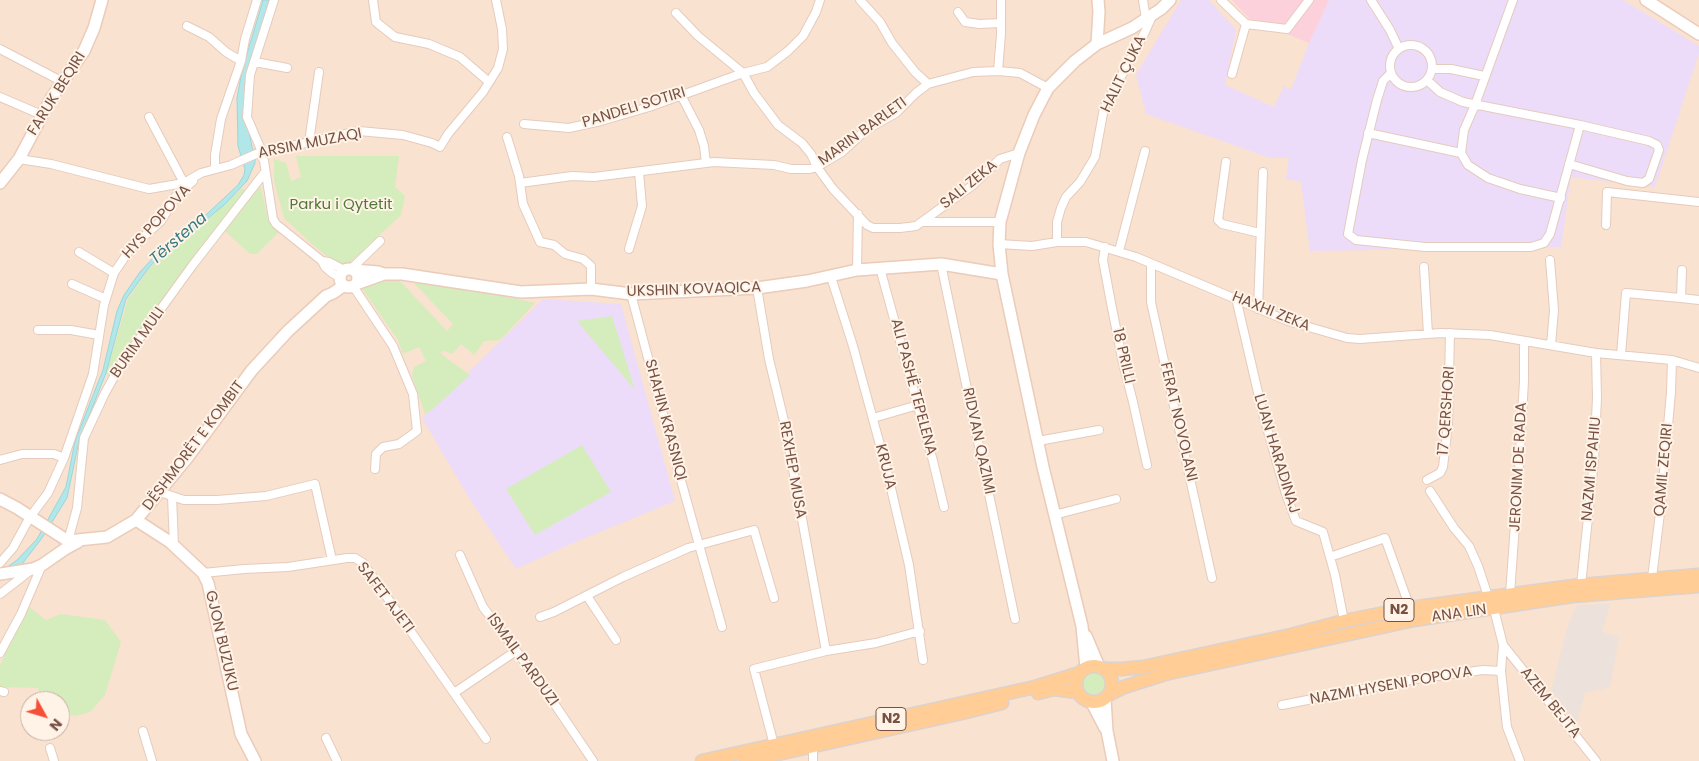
<!DOCTYPE html>
<meta charset="utf-8">
<style>
body{margin:0}
#map{position:relative;width:1699px;height:761px;overflow:hidden;background:#feefdf;font-family:Poppins,sans-serif}
canvas{display:block}
.north{position:absolute;left:20px;top:691px;width:50px;height:50px;box-sizing:border-box;background:#fff3e7;border:1px solid #c9b2a6;border-radius:50%;rotate:129deg;font-size:14px;font-weight:700;line-height:20px;text-align:center;color:#775144}
.north::after{content:'';display:block;margin:auto;width:18px;height:22px;background:#f54f37;clip-path:polygon(50% 0,100% 100%,50% 72%,0 100%)}
</style>
<div id="map">
<canvas width="1699" height="761"></canvas>
<div class="north">N</div>
</div>
<script>
const context = document.querySelector('canvas').getContext('2d');
context.lineJoin = 'round';
function paint(path, color) { context.fillStyle = color; context.fill(path, 'evenodd'); }
const poly = rows => new Path2D(rows.map(r => 'M' + r).join(''));
function stroke(path, color, width, dash) { context.strokeStyle = color; context.lineWidth = width; context.lineCap = dash ? 'butt' : 'round'; context.setLineDash(dash || []); context.stroke(path); }
function drawText(font, color, halo, rows, align = 'center') {
  context.font = font + ' Poppins,sans-serif'; context.lineWidth = 4; context.setLineDash([]); context.textBaseline = 'middle'; context.strokeStyle = halo; context.fillStyle = color; for (const [text, x, y, turn = 0] of rows) {
    context.save(); context.translate(x, y); context.rotate((+turn || 0) * Math.PI / 180); context.textAlign = isNaN(turn) ? turn : align; if (halo) context.strokeText(text, 0, 0); context.fillText(text, 0, 0); context.restore();
  }
}
const residential = poly([
 [0,0,1699,0,1699,761,0,761],
 [30,701,60,701,60,731,30,731]
]);
const industrial = poly([
 [1610,604,1602,632,1619,637,1610,687,1585,693,1576,725,1551,691,1566,631,1577,605]
]);
const education = poly([
 [1181,0,1209,0,1236,30,1225,85,1274,107,1284,86,1291,90,1309,43,1329,0,1623,0,1699,46,1699,53,1655,187,1571,177,1561,247,1310,251,1301,182,1286,179,1289,158,1270,158,1146,114,1136,75],
 [543,299,621,304,675,501,571,544,516,569,471,501,422,418]
]);
const medical = poly([
 [1232,0,1329,0,1309,43,1250,19]
]);
const green = poly([
 [296,156,399,156,395,187,405,196,401,215,343,269,313,245,284,218,274,181,274,159,286,163,291,181,301,177],
 [257,187,261,187,268,220,280,231,257,254,250,254,223,229],
 [242,188,247,191,112,379,106,374,128,299,152,265,213,215],
 [397,278,447,331,453,324,413,282,469,288,535,303,500,340,484,341,474,355,461,344,452,354,445,351,440,352,445,357,470,375,433,409,425,414,412,376,414,367,426,361,419,347,403,354,398,340,361,287,363,280],
 [612,316,635,390,577,321],
 [582,445,611,492,535,535,506,489],
 [28,606,46,620,61,614,105,620,121,642,105,695,90,712,75,716,60,712,60,701,41,701,38,688,0,687,0,665],
 '1083 684a11 11 0 1 1 22 0a11 11 0 1 1-22 0Z'
]);
const water = poly([
 [263,0,269,0,245,82,244,105,252,147,255,154,255,163,247,181,224,205,151,265,126,299,106,373,79,441,67,498,42,538,19,568,0,581,0,572,17,560,37,539,66,487,75,441,103,370,117,311,124,295,140,272,153,258,176,238,208,213,238,185,244,175,245,169,238,146,237,98,242,71,263,0]
]);
const street = poly([
 [373,0,376,22,395,37,429,44,460,57,489,82],
 [860,0,880,22,892,43,915,72,928,84],
 [1143,0,1146,19],
 [1221,0,1246,24,1287,29,1309,0],
 [1371,0,1390,30,1399,49],
 [1513,0,1475,105,1464,130,1461,153,1468,165,1488,178,1520,189,1561,198],
 [958,12,965,22,979,24,1001,23],
 [676,13,698,36,743,73,754,93,778,125,802,143,811,154,817,167,833,189,867,225,873,228,900,228,916,226,973,185,1000,159,1019,153],
 [187,26,209,37,226,52,241,61],
 '1390 66a21 21 0 1 1 42 0a21 21 0 1 1-42 0Z',
 [0,49,63,82],
 [255,62,287,68],
 [1432,69,1451,69,1484,76],
 [998,71,1001,34,1001,0],
 [1391,73,1383,81,1377,100,1362,160,1348,234,1356,240,1425,247,1531,247,1544,243,1550,234,1580,125,1463,102,1440,92,1427,80],
 [1232,74,1246,24],
 [681,95,699,130,704,146,706,163],
 [0,97,42,115],
 [149,117,184,183],
 [524,124,569,128,601,121,649,107,743,73,767,67,788,51,803,36,816,12,820,0],
 [1368,133,1461,153],
 [507,137,519,176,523,204,540,242,554,245,565,254,583,259,591,266,591,289],
 [309,142,319,72],
 [262,152,247,117,250,75,274,0],
 [260,153,264,161,273,219,276,224,322,261,325,267,332,273,339,277],
 [19,159,51,164,149,189,184,183,201,173,231,165,256,154,359,131,403,135,432,143,440,147,448,134,483,92,498,68,503,49,502,29,496,0],
 [1226,162,1218,220,1222,224,1260,233],
 [1569,164,1627,181,1643,183,1649,179,1659,150,1657,145,1649,141,1580,125],
 [215,169,215,155,221,119,241,61,245,39,257,0],
 [520,183,572,176,594,177,714,162,774,165,791,169,810,169,817,167,842,152,866,130,896,113,916,93,928,84,973,72,998,71,1020,73,1048,88],
 [922,222,1000,222],
 [1606,225,1607,192,1699,202],
 [1057,242,1057,222,1061,208,1066,197,1080,182,1095,157,1104,108,1145,32,1152,16],
 [999,244,1032,246,1057,242,1086,242,1136,257,1288,321,1347,338,1360,339,1441,333,1490,335,1596,353,1672,360,1699,368],
 [1105,247,1103,260,1111,303,1123,363,1133,402,1147,465],
 [629,249,642,206,639,172],
 [1119,251,1145,151],
 [79,252,114,273],
 [1550,260,1554,310,1551,345],
 [322,261,329,262,344,270],
 [941,264,1015,619],
 [1151,264,1151,302,1212,578],
 [1424,267,1428,334],
 [880,268,933,461,944,507],
 [351,269,380,241],
 [857,270,858,214],
 [1682,270,1681,298,1699,300],
 [831,277,853,346,886,467,909,565,923,660],
 [72,284,106,299],
 [353,286,393,346,413,394,417,431,399,444,383,447,376,454,375,469],
 [757,288,769,359,785,425,826,651],
 [631,294,664,418,672,441,677,466,722,627],
 [1236,298,1263,414,1286,494,1296,521,1323,532,1335,575,1344,621],
 [1258,309,1263,172],
 [38,330,71,330,99,335],
 [1621,355,1626,293,1681,298],
 [873,418,918,405],
 [1038,441,1099,430],
 [0,460,22,454,54,454,64,458],
 [1427,480,1440,473,1443,467,1448,424,1450,333],
 [1430,491,1454,528,1469,546,1478,566,1488,596,1494,609,1503,645,1501,671,1507,727,1520,761],
 [160,492,184,500,217,500,266,496,315,484,332,560],
 [172,496,174,545],
 [1054,515,1116,499],
 [68,541,77,508,84,438,105,393,121,364,192,266,265,172],
 [460,555,483,607,539,681,593,761],
 [1330,557,1385,538,1410,608],
 [0,563,13,548,30,517,48,493,64,458,93,374,104,305,114,273,131,248,161,221,176,196,193,181],
 [203,573,244,569,288,567,347,558,355,558,363,563,486,739],
 [1652,578,1661,505,1671,392,1672,360],
 [1581,585,1594,460,1597,398,1596,353],
 [0,594,31,570],
 [1510,594,1519,469,1524,381,1524,341],
 [587,596,616,640],
 [540,617,554,612,623,577,688,548,754,530,774,598],
 [1503,645,1596,761],
 [0,653,21,614,42,565],
 [0,691,4,692],
 [454,693,516,651],
 [1282,705,1415,679,1483,670,1501,671],
 [143,731,152,761],
 [326,738,337,761],
 [774,745,754,669,826,651,876,643,920,631],
 [813,745,813,761],
 [50,748,54,761]
]);
const secondary = poly([
 [1646,0,1699,34],
 [1097,44,1099,12,1098,0],
 [0,183,19,159,52,97,84,51,94,28,102,0],
 '340 278a9 9 0 1 1 18 0a9 9 0 1 1-18 0Z',
 [353,270,378,272,384,274],
 [356,284,384,274,402,274,521,292,591,289,631,294,757,288,807,281,857,270,941,264,1002,274],
 [0,499,17,508,68,541,107,537,136,520,187,458,252,370,288,331,326,296,333,293,343,286],
 [136,520,170,542,203,573,208,583,241,734,255,761],
 [0,574,33,569,42,565,65,549,78,542],
 [1086,636,1099,667],
 [1086,668,1082,626,1043,467,1002,274,999,244,1000,222,1019,153,1034,115,1048,88,1075,61,1097,44,1132,28,1161,9,1170,0],
 [1105,699,1107,731,1113,761],
 [1092,703,1105,728]
]);
const primary = poly([
 '1076 684a18 18 0 1 1 36 0a18 18 0 1 1-36 0Z',
 [1104,669,1122,669,1143,667,1291,635,1344,621,1410,608,1581,585,1699,575],
 [1038,693,1054,689,1077,692],
 [1108,695,1124,687,1165,674,1414,620,1572,596,1699,586],
 [702,761,1035,687,1080,673],
 [746,761,962,713,1002,703]
]);
const shields = [
 [1399,610,30],
 [891,719,30]
];
const shieldNames = [
 ["N2",1399,610],
 ["N2",891,719]
];
const streetNames = [
 ["HALIT ÇUKA",1124,74,-64],
 ["FARUK BEQIRI",57,94,-58],
 ["PANDELI SOTIRI",634,108,-17],
 ["MARIN BARLETI",863,132,-36],
 ["ARSIM MUZAQI",310,144,-11],
 ["SALI ZEKA",969,185,-39],
 ["HYS POPOVA",157,222,-48],
 ["UKSHIN KOVAQICA",694,290,-2],
 ["HAXHI ZEKA",1271,312,22],
 ["BURIM MULI",138,343,-55],
 ["18 PRILLI",1123,356,77],
 ["ALI PASHË TEPELENA",913,387,75],
 ["17 QERSHORI",1447,411,-86],
 ["SHAHIN KRASNIQI",665,420,75],
 ["FERAT NOVOLANI",1178,422,77],
 ["RIDVAN QAZIMI",978,441,78],
 ["DËSHMORËT E KOMBIT",194,446,-53],
 ["LUAN HARADINAJ",1276,454,73],
 ["KRUJA",885,467,76],
 ["JERONIM DE RADA",1519,467,-87],
 ["NAZMI ISPAHIU",1592,469,-85],
 ["REXHEP MUSA",792,470,80],
 ["QAMIL ZEQIRI",1664,470,-85],
 ["SAFET AJETI",385,598,53],
 ["ANA LIN",1459,614,-8],
 ["GJON BUZUKU",221,641,77],
 ["ISMAIL PARDUZI",522,660,54],
 ["NAZMI HYSENI POPOVA",1391,686,-10],
 ["AZEM BEJTA",1550,703,51]
];
const parkNames = [
 ["Parku i Qytetit",341,205]
];
const waterNames = [
 ["Tërstena",179,239,-41]
];
paint(residential, '#f9e2cf');
paint(industrial, '#ece1db');
paint(education, '#ecdcfa');
paint(medical, '#fdd1db');
paint(green, '#d5edbc');
paint(water, '#b2e7e9');
stroke(water, '#97d8dc', 1);
stroke(street, '#e5cbbd', 10);
stroke(secondary, '#ebcbb9', 14);
stroke(primary, '#dcd2ce', 15);
stroke(street, '#fff', 8);
stroke(secondary, '#fff', 11);
stroke(primary, '#ffcd95', 12);
for (const [x, y, w] of shields) { const box = new Path2D(); box.roundRect(x - w / 2, y - 11.5, w, 23, 4); context.fillStyle = '#fff3e7'; context.fill(box); stroke(box, '#775144', 1); }
drawText('bold 14px', '#775144', null, shieldNames);
drawText('15px', '#775144', '#fff3e7', streetNames);
drawText('15px', '#527839', '#fff3e7', parkNames);
drawText('italic 16px', '#37797e', '#fff3e7', waterNames);
</script>
